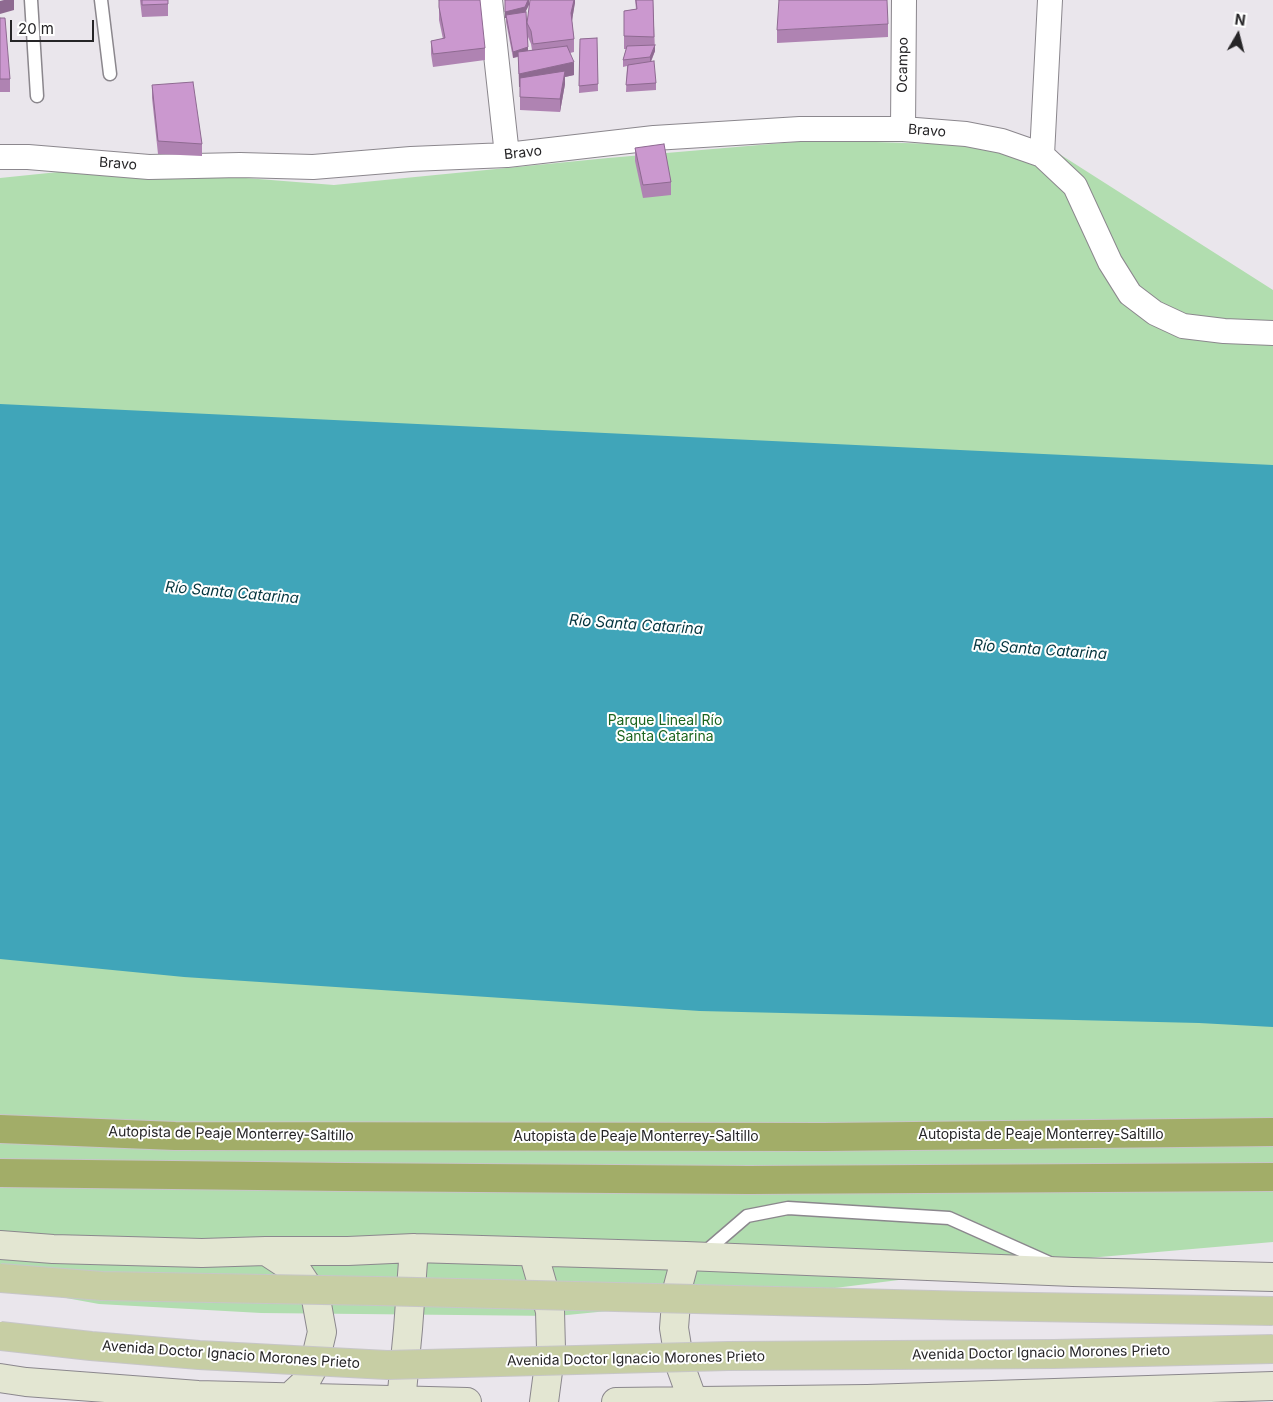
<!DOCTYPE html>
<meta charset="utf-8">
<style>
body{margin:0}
#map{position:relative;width:1273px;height:1402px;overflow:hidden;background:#eae6ec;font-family:Inter,sans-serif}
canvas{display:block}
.north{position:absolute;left:1213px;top:10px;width:50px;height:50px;-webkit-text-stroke:4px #fff;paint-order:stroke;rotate:8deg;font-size:14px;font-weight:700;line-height:20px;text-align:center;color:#262527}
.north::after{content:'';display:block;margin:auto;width:18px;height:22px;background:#262527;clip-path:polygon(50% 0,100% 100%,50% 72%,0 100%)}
.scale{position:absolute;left:10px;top:20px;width:84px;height:22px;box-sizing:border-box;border:2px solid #262527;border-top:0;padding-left:6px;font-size:15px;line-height:18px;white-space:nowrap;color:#262527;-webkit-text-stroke:4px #fff;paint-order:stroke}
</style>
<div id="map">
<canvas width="1273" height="1402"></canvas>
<div class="north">N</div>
<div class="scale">20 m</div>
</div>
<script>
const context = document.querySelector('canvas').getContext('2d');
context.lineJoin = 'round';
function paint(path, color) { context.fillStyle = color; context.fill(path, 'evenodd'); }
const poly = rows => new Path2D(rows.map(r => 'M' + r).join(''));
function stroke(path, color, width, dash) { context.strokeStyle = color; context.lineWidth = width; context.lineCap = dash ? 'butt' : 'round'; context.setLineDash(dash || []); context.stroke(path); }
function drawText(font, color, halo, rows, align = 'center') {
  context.font = font + ' Inter,sans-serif'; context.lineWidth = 4; context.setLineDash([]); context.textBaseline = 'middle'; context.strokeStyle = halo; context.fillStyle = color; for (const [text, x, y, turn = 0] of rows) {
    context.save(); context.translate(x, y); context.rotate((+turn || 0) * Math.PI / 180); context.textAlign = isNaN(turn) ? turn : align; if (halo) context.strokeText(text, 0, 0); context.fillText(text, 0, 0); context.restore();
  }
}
const green = poly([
 [818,140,1050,148,1273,290,1273,1242,1042,1262,811,1291,557,1316,261,1313,99,1304,0,1286,0,178,107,167,334,185,608,158]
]);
const water = poly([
 [0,404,1273,465,1273,1027,1199,1023,700,1011,184,977,0,959]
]);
const service = poly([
 [31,0,37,96],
 [101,0,110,74],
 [704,1253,747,1216,788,1208,949,1218,1052,1264]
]);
const minor = poly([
 [490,0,507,155],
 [903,129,904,0],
 [1042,155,1050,0],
 [0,157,28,157,149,167,240,165,313,167,411,159,507,155,654,138,800,129,903,129,966,134,1002,141,1042,155,1075,186,1110,262,1130,294,1155,313,1183,326,1224,331,1273,333]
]);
const secondary = poly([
 [0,1245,53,1249,202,1253,266,1251,348,1251,414,1248,686,1256,1073,1272,1273,1277],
 [266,1251,298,1272,316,1299,322,1332,314,1366,304,1384,289,1398],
 [533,1252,550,1311,551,1349,544,1402],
 [686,1256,677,1290,674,1328,680,1365,693,1401],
 [0,1378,26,1382,198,1395,467,1402],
 [401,1402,408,1329,414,1248],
 [616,1402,867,1399,1273,1386]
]);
const motorway = poly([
 [0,1129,175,1136,824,1137,1273,1132],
 [0,1173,344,1177,749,1180,1273,1177]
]);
const primaryBridge = poly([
 [0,1278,102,1286,377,1291,973,1306,1273,1311],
 [0,1336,91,1346,199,1355,387,1365,728,1356,1054,1354,1273,1349]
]);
const wall = poly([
 [140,0,168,0,168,16,142,17],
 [439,0,485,48,485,60,433,67,431,54,431,41,443,39,439,20],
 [505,0,529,0,525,12,527,23,575,0,572,21,574,39,574,52,570,53,574,75,565,77,565,84,560,112,520,110,520,87,519,87,518,57,513,58,506,22,506,18,505,18],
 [528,37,531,44,532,50,528,51],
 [635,0,653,0,655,51,651,62,656,83,656,90,626,92,627,66,623,67,623,60,626,49,624,49,624,11,636,9],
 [0,18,10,79,10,92,0,92],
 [888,24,888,37,777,43,777,30],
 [597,38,598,91,579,93,580,39],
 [152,85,202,144,202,156,158,154,152,98],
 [635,148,671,182,671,195,643,198,635,161]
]);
const shadedWall = poly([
 [4,0,14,0,14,10,0,14,0,1],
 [528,0,529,0,529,5,525,13,506,15,506,18,505,18,505,12],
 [574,0,575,0,575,3,571,26,571,13],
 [655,45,655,51,650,63,650,57],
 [528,47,528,53,513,58,513,52],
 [574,62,574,75,565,77,565,84,560,112,560,99,564,77,519,87,519,74]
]);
const building = poly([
 [142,0,168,0,168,4,142,5,142,0],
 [439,0,480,0,485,48,433,54,431,41,445,38,439,7,439,0],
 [505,0,528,0,525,7,505,12,505,0],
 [530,0,574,0,571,13,574,39,533,44,531,31,527,23,530,0],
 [636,0,653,0,654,37,624,36,624,11,637,9,636,0],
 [779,0,887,0,888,24,777,30,779,0],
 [526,12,528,47,513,52,506,15,526,12],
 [0,18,5,18,10,79,0,79,0,18],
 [597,38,598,84,579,86,580,39,597,38],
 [655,45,650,57,623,60,627,46,655,45],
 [567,46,574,62,519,74,518,52,567,46],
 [654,61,656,83,626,85,628,65,654,61],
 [565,71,560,99,520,97,520,78,565,71],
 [193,82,202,144,158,141,152,85,193,82],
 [664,144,671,182,643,185,635,148,664,144]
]);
const streetNames = [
 ["Ocampo",903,65,-89],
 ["Bravo",927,131,4],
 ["Bravo",523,153,-6],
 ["Bravo",118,164,4],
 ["Autopista de Peaje Monterrey-Saltillo",231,1134,1],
 ["Autopista de Peaje Monterrey-Saltillo",1041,1135],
 ["Autopista de Peaje Monterrey-Saltillo",636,1137],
 ["Avenida Doctor Ignacio Morones Prieto",1041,1353,-1],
 ["Avenida Doctor Ignacio Morones Prieto",231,1355,4],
 ["Avenida Doctor Ignacio Morones Prieto",636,1359,-1]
];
const parkNames = [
 ["Parque Lineal Río",665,721],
 ["Santa Catarina",665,737]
];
const waterNames = [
 ["Río Santa Catarina",232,593,5],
 ["Río Santa Catarina",636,625,4],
 ["Río Santa Catarina",1040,650,4]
];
paint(green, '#b1ddaf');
paint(water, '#40a5b9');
stroke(service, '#8b878d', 15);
stroke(minor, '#8b878d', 26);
stroke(secondary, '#8b878d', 30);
stroke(motorway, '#c7c6c7', 30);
stroke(service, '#fff', 12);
stroke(minor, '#fff', 24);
stroke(secondary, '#e3e6d2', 28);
stroke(motorway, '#a2ad68', 28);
stroke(primaryBridge, '#c7c6c7', 30, []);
stroke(primaryBridge, '#c7cea4', 28);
paint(wall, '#af83b2');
paint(shadedWall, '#8e6a91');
paint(building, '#cb98cf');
stroke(building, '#8e6a91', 1);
drawText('14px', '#262527', '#fff', streetNames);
drawText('14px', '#1c651f', '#fff', parkNames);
drawText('italic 15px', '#04353e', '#fff', waterNames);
</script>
